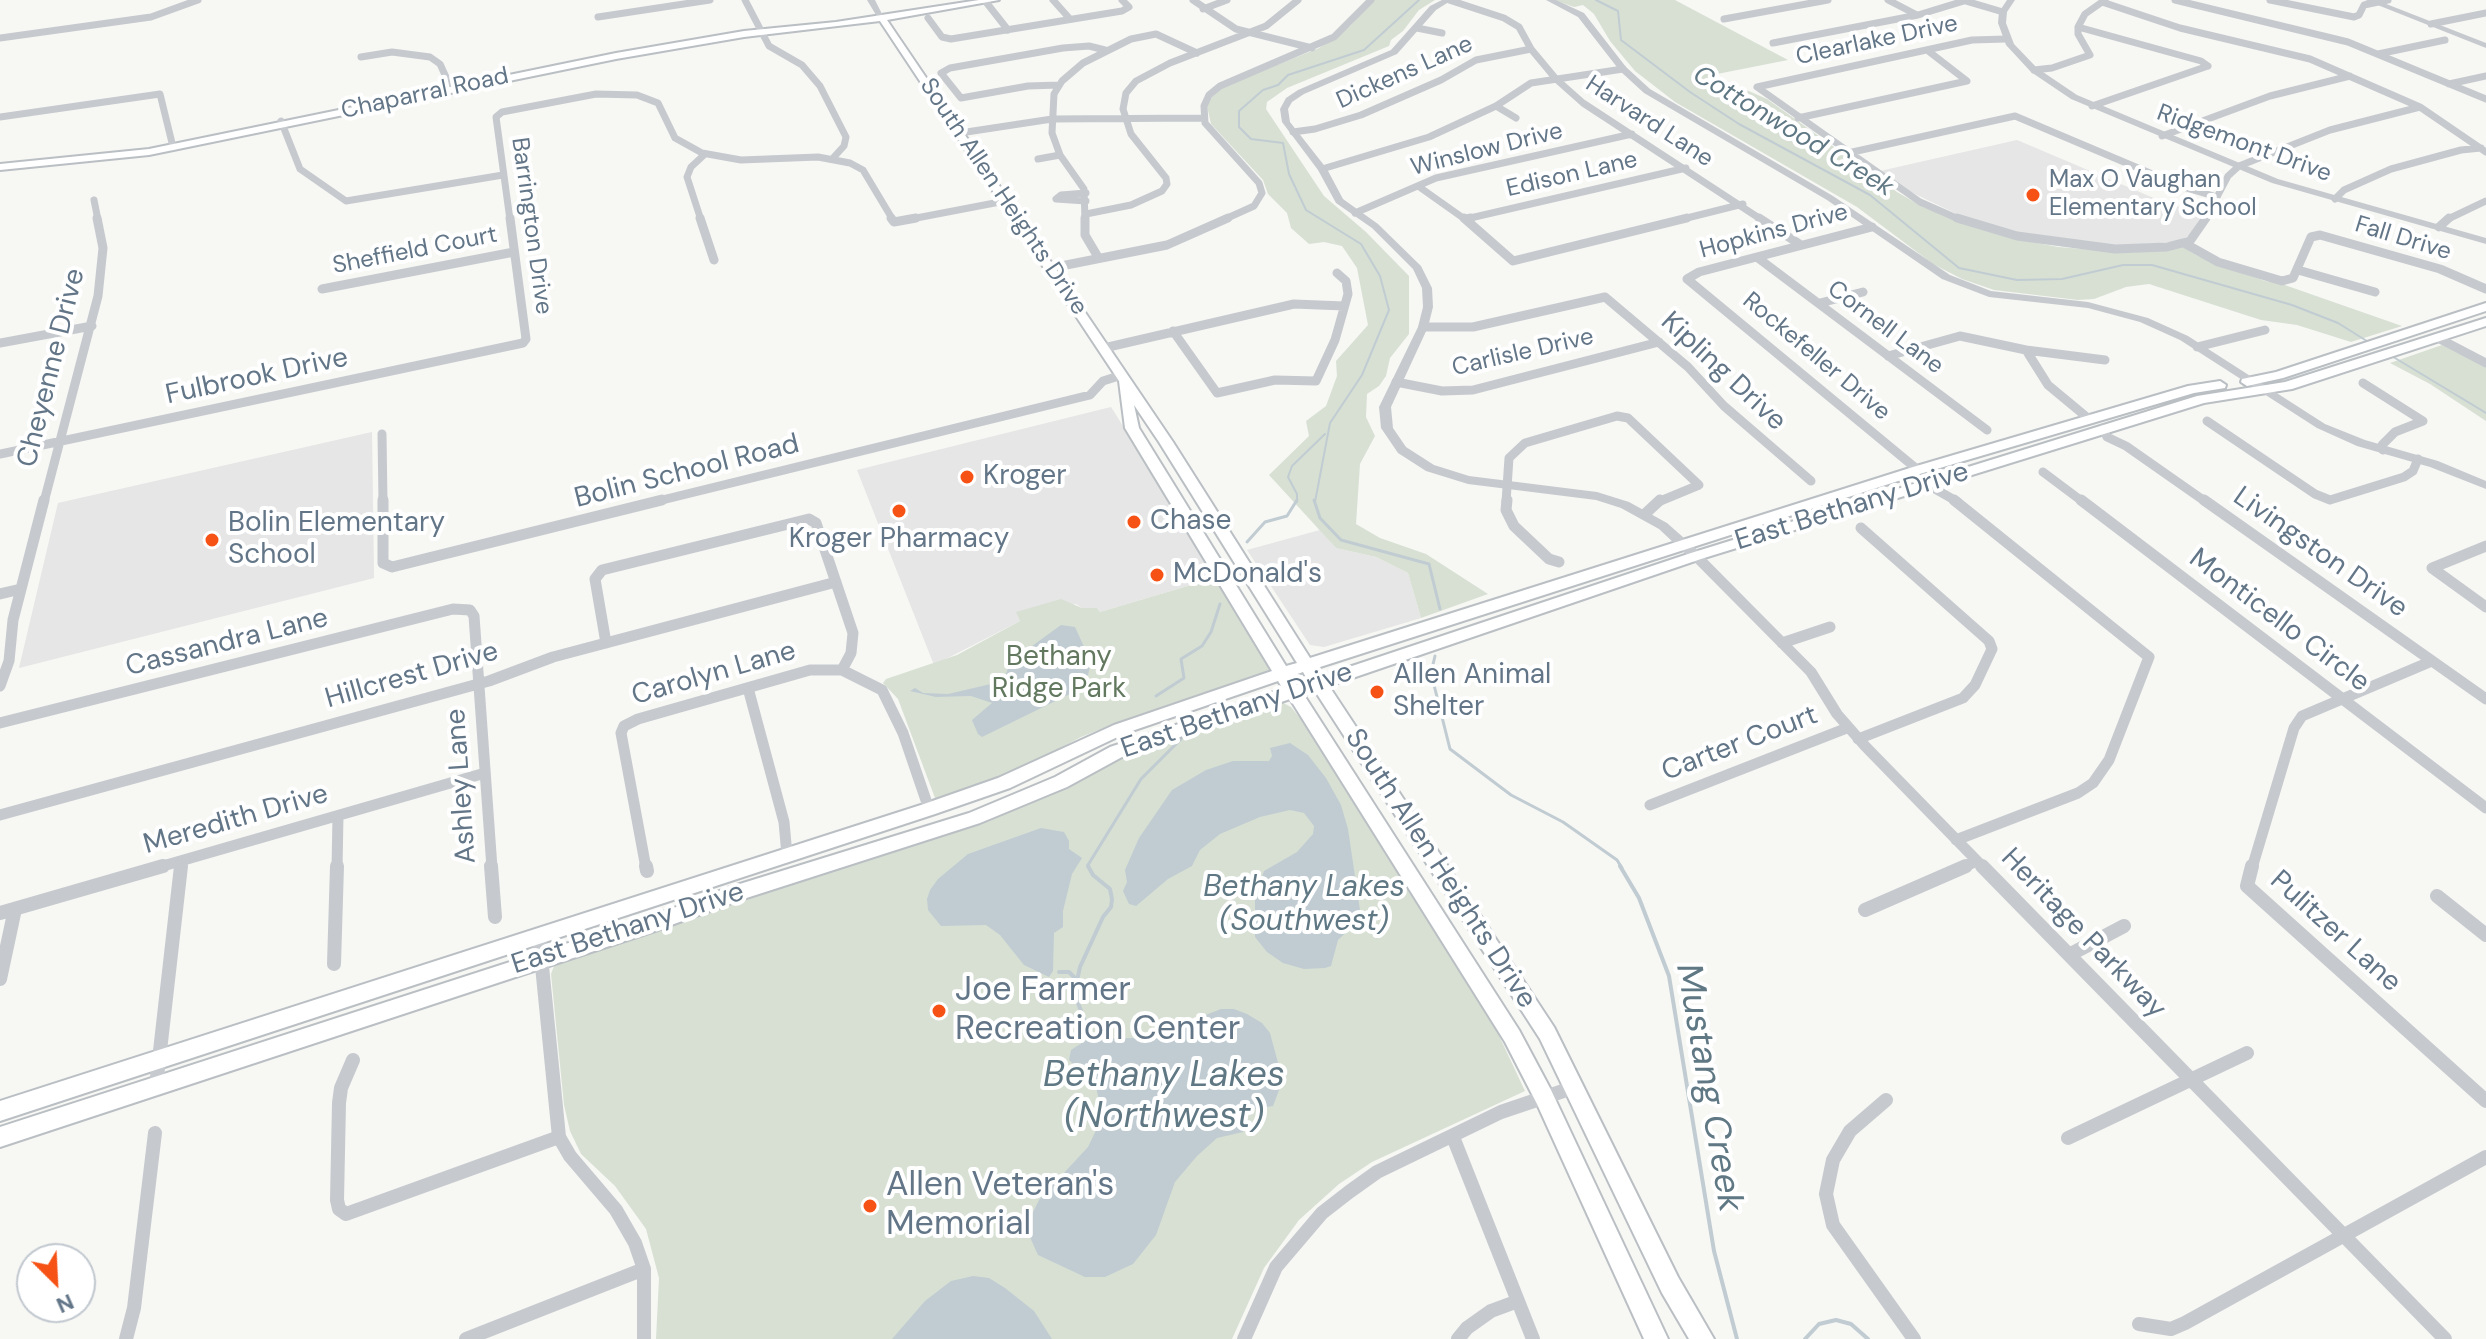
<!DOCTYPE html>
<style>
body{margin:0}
#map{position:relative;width:2486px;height:1339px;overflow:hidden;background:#f7f7f4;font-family:"DM Sans",sans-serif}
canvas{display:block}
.north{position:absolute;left:16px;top:1243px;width:80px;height:80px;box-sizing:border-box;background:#fff;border:2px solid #c1c8cf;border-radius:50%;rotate:156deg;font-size:22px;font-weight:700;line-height:32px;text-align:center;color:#637688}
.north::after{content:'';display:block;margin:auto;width:28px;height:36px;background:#f65215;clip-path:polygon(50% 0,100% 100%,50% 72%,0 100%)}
</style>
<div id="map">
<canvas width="2486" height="1339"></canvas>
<div class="north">N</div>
</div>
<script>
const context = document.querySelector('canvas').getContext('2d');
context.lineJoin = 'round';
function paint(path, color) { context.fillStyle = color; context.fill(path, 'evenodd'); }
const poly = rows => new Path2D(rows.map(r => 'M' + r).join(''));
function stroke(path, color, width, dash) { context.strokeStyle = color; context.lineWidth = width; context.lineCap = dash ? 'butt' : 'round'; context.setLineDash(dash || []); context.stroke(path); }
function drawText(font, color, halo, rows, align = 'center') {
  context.font = font + ' "DM Sans",sans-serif'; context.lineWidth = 8; context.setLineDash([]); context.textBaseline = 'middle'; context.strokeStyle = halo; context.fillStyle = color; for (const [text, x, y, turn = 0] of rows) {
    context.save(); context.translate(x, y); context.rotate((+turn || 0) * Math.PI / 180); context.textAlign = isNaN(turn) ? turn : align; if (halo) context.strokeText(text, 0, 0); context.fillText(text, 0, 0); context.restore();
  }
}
const built = poly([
 [2017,140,2156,199,2202,215,2189,236,2174,242,2115,246,2035,237,1965,218,1911,192,1880,171],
 [1111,407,1218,577,1100,612,1097,608,1082,608,1076,604,1017,613,1020,621,934,665,857,470],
 [372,432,374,578,19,668,58,503],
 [1320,530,1336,548,1376,557,1408,573,1421,618,1324,647,1310,645,1247,550]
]);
const green = poly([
 [1374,0,1435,0,1419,10,1403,31,1391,40,1389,46,1287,88,1267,102,1266,109,1324,196,1366,232,1409,276,1409,334,1390,358,1386,376,1379,386,1367,394,1366,417,1375,436,1360,464,1356,524,1380,538,1426,554,1488,594,1421,618,1408,573,1376,557,1336,548,1269,475,1309,436,1306,421,1326,406,1337,376,1336,361,1368,325,1357,268,1342,246,1324,242,1309,244,1291,228,1287,213,1268,194,1263,180,1211,124,1207,106,1212,97,1223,87,1319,48,1350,26],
 [1554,0,1675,0,1788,60,1712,75,1767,99,1897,192,1923,207,2027,241,2058,247,2120,252,2183,247,2198,256,2265,281,2279,283,2402,326,2351,342,2297,325,2261,320,2149,284,2126,287,2094,299,2078,300,1994,290,1962,279,1933,264,1857,207,1675,102,1635,71,1610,41,1594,14,1583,5,1574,7],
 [2442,345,2486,367,2486,421,2430,384,2390,363],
 [1218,577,1270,666,1270,670,1126,719,1081,737,1019,770,945,798,935,798,898,699,883,683,886,679,957,655,1020,621,1016,612,1061,599,1082,608,1097,608,1100,612],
 [1278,700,1291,707,1304,723,1487,1010,1525,1091,1372,1162,1339,1184,1299,1220,1264,1268,1232,1339,656,1339,659,1278,646,1229,615,1186,581,1154,570,1131,564,1105,551,974,554,966,569,958,997,815,1130,751]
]);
const water = poly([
 [1061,625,1075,627,1091,662,1088,675,1081,680,1078,690,982,737,978,734,972,720,992,703,971,696,936,697,910,691,915,688,923,693,948,694,995,683,1005,677,1010,662],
 [1290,743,1308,755,1326,778,1341,805,1348,829,1360,910,1357,922,1338,940,1331,966,1325,968,1304,969,1283,963,1267,952,1255,937,1255,896,1264,871,1297,852,1313,834,1314,826,1304,813,1290,810,1260,817,1220,834,1200,850,1192,866,1168,879,1136,906,1129,904,1123,891,1127,882,1125,870,1139,838,1172,790,1206,770,1233,761,1269,761,1272,756,1270,748],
 [1041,828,1064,832,1069,841,1069,849,1082,858,1072,874,1063,911,1063,927,1054,933,1053,971,1049,977,1024,965,1000,935,986,925,941,926,928,910,927,899,930,890,938,879,968,854],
 [1221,1009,1234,1009,1247,1014,1262,1023,1270,1033,1281,1074,1281,1085,1273,1106,1254,1109,1246,1117,1243,1132,1217,1138,1197,1156,1175,1182,1156,1235,1133,1264,1105,1277,1085,1277,1038,1255,1029,1235,1030,1218,1039,1200,1088,1147,1100,1122,1100,1105,1096,1087,1069,1060,1071,1050,1088,1039,1133,1038,1167,1030],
 [973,1276,989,1278,1005,1288,1034,1311,1052,1339,892,1339,925,1301,951,1281]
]);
const streamFar2 = poly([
 [1596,0,1618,11,1621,40,1690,92,1739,124,1870,195,1959,268,2017,280,2062,279,2123,265,2152,265,2292,305,2338,323,2370,343],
 [2390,355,2486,413],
 [1297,502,1297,494,1288,477,1292,466,1325,434],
 [1315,502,1330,423,1362,375,1389,310,1380,276,1361,244,1306,210,1289,174,1283,143,1251,139,1239,127,1239,111,1263,90,1278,85,1288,75,1364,50,1419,0]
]);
const streamFar1 = poly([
 [1314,500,1320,518,1341,540,1429,564,1440,609],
 [1247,542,1265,522,1287,516,1297,500],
 [1435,656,1431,673,1450,749,1511,795,1563,822,1617,860,1622,868],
 [1156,696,1184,678,1181,659,1202,646,1211,632,1220,604],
 [1089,868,1088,865,1141,779,1181,739]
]);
const stream = poly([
 [1088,866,1093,875,1110,889,1112,899,1111,907,1103,917,1080,967,1076,985,1078,1003,1090,1034],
 [1620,866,1639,898,1669,976,1714,1251,1737,1339],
 [1059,972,1069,972,1077,980],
 [1805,1339,1819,1324,1836,1320,1851,1324,1868,1339]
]);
const minorFar3 = poly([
 [745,0,769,46,802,65,820,86,846,137,844,146,833,158],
 [1053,0,1070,19],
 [1193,0,1236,29,1312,48],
 [1449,0,1504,18,1519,27,1531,49,1556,79,1583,103,1762,220],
 [1888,0,1917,15],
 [1962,0,2003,12],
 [2175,0,2348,42,2486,99],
 [2270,0,2354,17,2359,15,2364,5,2388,0],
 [986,2,1008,30],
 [2102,2,2180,28,2310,59,2420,107,2486,152],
 [1203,9,1227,0],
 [598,17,710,0],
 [928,18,942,37,951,39,1122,11,1129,7,1122,0],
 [1724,19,1828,0],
 [2431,24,2486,13],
 [2078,27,2201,61,2208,66],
 [1417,28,1442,33],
 [0,38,151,17,198,0],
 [1773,43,1918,15,1964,1],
 [2378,54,2445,40],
 [361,57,392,52,430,57,440,64,451,88],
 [2034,70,2052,68,2090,55,2078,34,2078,27,2085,14,2105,0],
 [2449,84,2486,76],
 [1059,85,1028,86,961,98,941,73,950,68,1063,48,1089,46,1105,50],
 [1496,106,1516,118],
 [2092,106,2208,66],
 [0,117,160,94,173,147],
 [1798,118,1967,81,1927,50],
 [281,121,300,169,346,201,503,175],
 [1293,132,1315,129,1361,115,1441,80,1476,60,1531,49],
 [960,133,1052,119,1204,118],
 [2162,136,2270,96,2350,76],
 [1848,153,2015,116,2183,187,2217,197],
 [1038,159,1060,155],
 [1322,169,1429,137,1496,106,1531,83,1623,69],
 [1418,186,1466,220],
 [1086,193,1061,195,1056,199,1086,201],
 [2335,199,2344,190,2391,169,2461,150,2481,148],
 [94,200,98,220],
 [1355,213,1436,178,1632,134],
 [1086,214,1131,205,1162,191,1167,184,1166,178,1131,134,1123,109,1126,93,1136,81,1170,63,1266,26,1298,0],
 [1466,219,1686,168],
 [510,220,496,117,502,112,596,94,637,95,658,103,675,138,702,153,741,160,818,157,850,163,863,170,893,220],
 [701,220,687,177,691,167,705,154],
 [906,220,1005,201],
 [1085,220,1084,189,1060,155,1052,133,1054,94,1062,81,1083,63,1131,39,1156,34,1197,53],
 [1223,220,1254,206,1262,193,1259,183,1205,123,1204,106,1209,95,1220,86,1334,37,1371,0],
 [1679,220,1743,204],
 [1961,220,1920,202,1757,87,1972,40,2006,39],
 [2205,220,2228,176,2239,166,2330,130,2420,107],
 [2446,220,2486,201]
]);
const minorFar2 = poly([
 [700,218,714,260],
 [891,218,894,222,916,218],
 [1085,218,1085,235,1098,257],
 [1464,218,1513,261,1687,218],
 [1759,218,1801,245],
 [1957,218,2017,236,2115,249,2167,247,2190,241,2206,218],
 [1466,219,1471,218],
 [1872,227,1699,272,1687,279,1918,470],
 [2439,227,2449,218],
 [2184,243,2218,262,2282,281,2293,278,2311,237,2320,235,2440,269,2486,289],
 [1758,258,1987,430],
 [1051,268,1167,245,1228,218],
 [2298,270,2375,292],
 [322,289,514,252],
 [1820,303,1863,292],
 [1423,327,1473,327,1605,297,1688,367,1724,406,1811,481],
 [1173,331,1217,393,1275,380,1316,381,1335,340,1348,294,1346,281,1337,273],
 [2438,338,2486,363],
 [0,343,92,326],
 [2197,347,2265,330],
 [1104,348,1294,304,1344,306],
 [2026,350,2048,385,2089,419],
 [1888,356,1960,336,2026,350,2105,360],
 [1396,382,1442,391,1473,390,1659,342],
 [2363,383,2423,421,2395,432,2382,445,2383,450],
 [2207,421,2315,494,2330,500,2404,477,2413,471,2418,459],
 [2103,429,2107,437,2126,446,2206,502],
 [382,434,383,502],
 [0,454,523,343,526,339,510,218],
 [2043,472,2083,502],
 [1932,481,1935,489,1958,502],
 [44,502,98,296,103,248,97,218],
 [654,502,1090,395,1103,381,1122,375],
 [1506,502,1509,458,1525,443,1617,416,1628,418,1699,485,1658,502]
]);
const minorFar1 = poly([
 [383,500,383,563,392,567,662,500],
 [1507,500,1506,510,1514,526,1549,559,1559,562],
 [1954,500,2149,657,2109,760,2093,783,2078,793,1956,840],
 [2081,500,2486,808],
 [2204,500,2486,699],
 [1645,514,1660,500],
 [2486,546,2432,568,2486,607],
 [1696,556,1811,672,1837,714,1865,746,1984,868],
 [0,594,21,589],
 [606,643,595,579,602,570,809,519,816,523,853,633,851,653,842,670],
 [1782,643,1830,627],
 [0,686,9,661,13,620,44,500],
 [748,688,784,822,787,855],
 [0,723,453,609,470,610,474,616,492,868],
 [1858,739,1963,698,1975,685,1992,649,1989,641,1861,528],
 [1650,805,1847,728],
 [0,815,489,681,553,657,836,582],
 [156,868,485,773],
 [181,868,182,861],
 [337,868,338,816],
 [646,868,621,733,624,726,638,719,810,670,842,670,882,690,903,733,929,809],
 [1961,868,1977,861],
 [2252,868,2294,728,2302,716,2432,661]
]);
const minor = poly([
 [491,866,495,917],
 [646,866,647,871],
 [1982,866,2445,1339],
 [2252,866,2247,886,2486,1101],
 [2437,896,2486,935],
 [1865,910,1966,866],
 [0,913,163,866],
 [539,936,559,1137,570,1156,616,1210,635,1243,644,1269,644,1339],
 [2069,955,2124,926],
 [334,964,337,866],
 [0,979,15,909],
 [353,1060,341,1088,339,1103,337,1200,339,1209,346,1214,559,1137],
 [156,1086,181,866],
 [1886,1100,1850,1131,1833,1160,1826,1194,1833,1225,1914,1339],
 [1453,1137,1533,1339],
 [2068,1138,2247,1053],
 [2139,1324,2171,1329,2185,1323,2486,1157],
 [126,1339,134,1308,155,1133],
 [466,1339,644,1269],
 [1244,1339,1276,1267,1322,1213,1349,1192,1377,1172,1501,1112,1575,1087],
 [1458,1339,1467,1328,1491,1311,1518,1301]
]);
const tertiary = poly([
 [867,0,875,0,885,20,879,20,867,0],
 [1442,0,1452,0,1436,10,1397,54,1304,94,1292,102,1288,109,1290,122,1327,169,1343,199,1378,224,1421,266,1432,288,1433,307,1428,327,1391,407,1393,428,1406,447,1434,465,1469,476,1597,492,1629,502,1667,523,1701,553,1702,556,1701,559,1691,559,1659,529,1621,508,1596,500,1468,484,1426,471,1398,453,1381,428,1379,407,1418,327,1423,307,1422,288,1413,269,1372,228,1336,203,1318,170,1282,122,1280,109,1286,98,1298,90,1391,50,1430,6,1442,0],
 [1546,0,1556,0,1584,13,1626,67,1650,89,1833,196,1950,275,1991,291,2088,302,2148,318,2188,336,2325,424,2365,440,2438,461,2486,481,2486,489,2430,467,2357,446,2317,428,2180,340,2140,322,2088,308,1989,297,1942,279,1827,200,1644,93,1620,71,1578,17,1546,0],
 [2007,0,2015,0,2007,12,2006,23,2014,44,2037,68,2077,95,2278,179,2486,238,2486,244,2272,183,2071,99,2031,72,2006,45,1998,23,1999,12,2007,0],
 [2365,0,2376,0,2486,43,2486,48,2365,0]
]);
const secondary = poly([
 [979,0,999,0,887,20,1173,442,1310,658,1913,467,2188,386,2220,381,2226,385,2225,388,2194,393,1923,473,1317,668,1322,676,1691,553,2197,396,2285,382,2486,318,2486,326,2292,389,2204,403,1701,559,1329,686,1554,1027,1678,1277,1714,1339,1689,1339,1662,1293,1540,1039,1315,691,1304,695,1519,1030,1551,1090,1668,1339,1644,1339,1537,1104,1505,1042,1290,699,1122,757,1067,787,980,823,734,902,655,931,0,1147,0,1127,652,916,730,887,969,813,1055,777,1110,747,1283,689,1278,681,1126,733,1010,788,935,814,0,1121,0,1101,924,804,998,778,1114,725,1272,671,1125,428,1119,381,880,21,744,37,616,59,149,155,0,170,0,164,149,149,616,53,744,31,836,22,979,0],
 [1134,405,1159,442,1297,663,1286,666,1139,428,1134,405],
 [1303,672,1308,681,1297,685,1292,676,1303,672],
 [2486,303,2486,311,2283,378,2247,386,2241,382,2242,379,2276,372,2486,303]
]);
const markers = [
 [2033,195,8,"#f65215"],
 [967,477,8,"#f65215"],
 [899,511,8,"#f65215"],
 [1134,522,8,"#f65215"],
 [212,540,8,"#f65215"],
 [1157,575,8,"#f65215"],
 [1377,692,8,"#f65215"],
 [939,1011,8,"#f65215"],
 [870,1206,8,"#f65215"]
];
const farStreetnames = [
 ["Clearlake Drive",1877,41,-12],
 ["Dickens Lane",1405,73,-24],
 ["Chaparral Road",425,94,-12],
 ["Harvard Lane",1649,122,33],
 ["Ridgemont Drive",2244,144,20],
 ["Winslow Drive",1487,150,-14],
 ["Edison Lane",1572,175,-13],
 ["South Allen Heights Drive",1003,197,56],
 ["Barrington Drive",531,226,82],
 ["Hopkins Drive",1774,232,-15],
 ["Fall Drive",2403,239,17],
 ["Sheffield Court",415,251,-11],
 ["Cornell Lane",1885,328,37],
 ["Carlisle Drive",1523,353,-13],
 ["Rockefeller Drive",1816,357,40]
];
const farPoinames = [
 ["Max O Vaughan",2049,181],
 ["Elementary School",2049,209]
];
const farWaternames = [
 ["Cottonwood Creek",1793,132,31]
];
const streetNames = [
 ["Cheyenne Drive",52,368,-76],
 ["Kipling Drive",1723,372,43],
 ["Fulbrook Drive",257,377,-12],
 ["Bolin School Road",687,472,-14],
 ["East Bethany Drive",1852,507,-17],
 ["Livingston Drive",2320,553,35],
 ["Monticello Circle",2279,621,37],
 ["Cassandra Lane",227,643,-14],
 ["Carolyn Lane",714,674,-16],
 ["Hillcrest Drive",412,676,-16],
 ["East Bethany Drive",1237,711,-19],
 ["Carter Court",1740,744,-21],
 ["Ashley Lane",462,786,-94],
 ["Meredith Drive",236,820,-16],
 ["South Allen Heights Drive",1440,869,57],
 ["East Bethany Drive",628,929,-18],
 ["Pulitzer Lane",2335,932,42],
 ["Heritage Parkway",2083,934,46]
];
const poiNames = [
 ["Kroger",983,477],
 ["Chase",1150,522],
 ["Bolin Elementary",228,524],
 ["School",228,556],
 ["Kroger Pharmacy",899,540,"center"],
 ["McDonald's",1173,575],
 ["Allen Animal",1393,676],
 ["Shelter",1393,708]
];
const parkNames = [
 ["Bethany",1059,658],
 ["Ridge Park",1059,690]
];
const waterNames = [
 ["Bethany Lakes",1304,888],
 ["(Southwest)",1304,922]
];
const nearPoinames = [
 ["Joe Farmer",955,991],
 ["Recreation Center",955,1030],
 ["Allen Veteran's",886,1186],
 ["Memorial",886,1225]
];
const nearWaternames = [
 ["Bethany Lakes",1164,1077],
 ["(Northwest)",1164,1118],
 ["Mustang Creek",1708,1088,80]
];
paint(built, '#e5e6e5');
paint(green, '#d8e0d4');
paint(water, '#c0ccd2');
stroke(streamFar2, '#c0ccd2', 2);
stroke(streamFar1, '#c0ccd2', 3);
stroke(stream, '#c0ccd2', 4);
stroke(secondary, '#babfc4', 4);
stroke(minorFar3, '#c6cace', 7);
stroke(minorFar2, '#c6cace', 9);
stroke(minorFar1, '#c6cace', 11);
stroke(minor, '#c6cace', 14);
paint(tertiary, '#c6cace');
paint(secondary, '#fff');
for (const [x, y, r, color] of markers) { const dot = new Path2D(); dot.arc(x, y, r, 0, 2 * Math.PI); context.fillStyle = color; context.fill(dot); stroke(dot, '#fff', 3); }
drawText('24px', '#637688', '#fff', farStreetnames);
drawText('24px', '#637688', '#fff', farPoinames, 'left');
drawText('italic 26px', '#5f7884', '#fff', farWaternames);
drawText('28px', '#637688', '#fff', streetNames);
drawText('28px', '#637688', '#fff', poiNames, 'left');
drawText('28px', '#63795f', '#fff', parkNames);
drawText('italic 30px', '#5f7884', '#fff', waterNames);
drawText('34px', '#637688', '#fff', nearPoinames, 'left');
drawText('italic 36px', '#5f7884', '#fff', nearWaternames);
</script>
